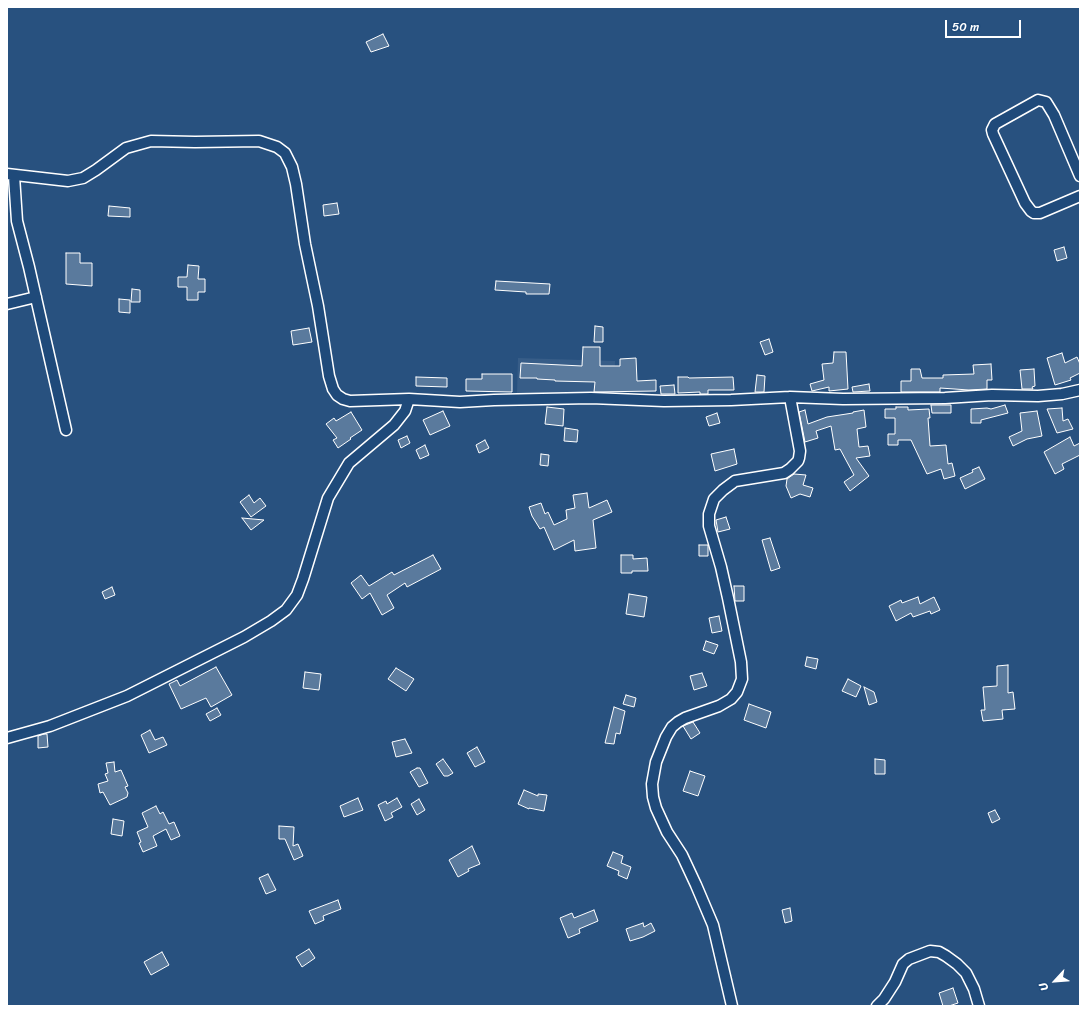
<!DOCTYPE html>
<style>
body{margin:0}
#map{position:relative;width:1087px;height:1013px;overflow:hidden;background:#28517f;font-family:Sriracha,sans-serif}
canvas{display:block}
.frame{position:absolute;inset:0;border:8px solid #fff;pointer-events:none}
.north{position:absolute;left:1035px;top:961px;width:40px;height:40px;-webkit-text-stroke:3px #1f4a7a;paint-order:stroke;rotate:244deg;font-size:11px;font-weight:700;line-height:16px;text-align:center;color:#fff}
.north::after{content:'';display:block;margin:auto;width:14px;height:18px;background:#fff;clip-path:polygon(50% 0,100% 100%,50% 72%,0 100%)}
.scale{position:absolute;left:945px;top:20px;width:76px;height:18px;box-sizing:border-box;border:2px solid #fff;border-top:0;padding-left:5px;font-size:12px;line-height:14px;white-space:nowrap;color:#fff;-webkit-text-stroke:3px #1f4a7a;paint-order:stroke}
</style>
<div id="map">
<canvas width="1087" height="1013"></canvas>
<div class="frame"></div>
<div class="north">U</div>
<div class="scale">50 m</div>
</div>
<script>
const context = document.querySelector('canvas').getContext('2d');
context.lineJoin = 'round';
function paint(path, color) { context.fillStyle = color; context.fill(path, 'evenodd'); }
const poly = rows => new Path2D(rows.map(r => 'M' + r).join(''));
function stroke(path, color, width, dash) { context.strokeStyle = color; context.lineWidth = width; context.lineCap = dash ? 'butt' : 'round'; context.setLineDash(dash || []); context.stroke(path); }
const built = poly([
 [518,358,615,361,614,396,517,393]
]);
const building = poly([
 [383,34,389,46,371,52,366,42,383,34],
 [337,203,339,214,324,216,323,205,337,203],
 [109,206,130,208,130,217,108,216,109,206],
 [1064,247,1067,258,1057,261,1054,250,1064,247],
 [66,253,80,253,80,263,92,263,92,286,66,284,66,253],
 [188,265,199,266,198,279,205,279,205,292,198,292,198,300,187,300,187,287,178,287,178,277,187,277,188,265],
 [496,281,550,284,549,294,526,294,526,292,495,290,496,281],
 [132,289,140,290,140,302,131,302,132,289],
 [119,299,130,300,130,313,119,312,119,299],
 [595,326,603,327,603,342,594,342,595,326],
 [309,328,312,342,293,345,291,331,309,328],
 [769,339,773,352,765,355,760,342,769,339],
 [583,347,600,347,600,366,620,366,620,359,636,358,637,381,656,380,656,391,594,392,595,382,555,381,555,380,537,379,537,378,520,378,521,363,582,366,583,347],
 [834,352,846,352,848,389,829,391,829,387,812,391,810,384,824,380,822,364,833,363,834,352],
 [1062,353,1065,363,1077,357,1080,364,1080,373,1070,378,1071,380,1055,385,1047,358,1062,353],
 [991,364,992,380,987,380,987,389,969,390,940,388,940,392,901,392,901,381,911,381,911,369,920,369,922,378,943,378,943,375,974,374,973,365,991,364],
 [1034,369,1035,386,1032,387,1033,389,1022,389,1020,370,1034,369],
 [482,374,512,374,512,392,466,391,466,379,482,379,482,374],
 [757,375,765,376,764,392,755,392,757,375],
 [416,377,447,378,447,387,416,386,416,377],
 [678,377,688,377,689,378,733,377,734,390,708,390,708,394,700,394,700,392,678,393,678,377],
 [869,384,870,391,853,392,852,387,869,384],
 [674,385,675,394,661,394,660,386,674,385],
 [931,405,951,405,951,413,932,413,931,405],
 [1005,405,1008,413,981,420,981,423,971,423,971,409,987,408,991,409,1005,405],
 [547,407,564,409,563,426,545,424,547,407],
 [896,407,908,407,908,410,929,409,930,418,928,418,930,446,946,445,948,464,952,463,955,476,944,479,941,469,927,474,911,440,898,440,898,445,888,445,888,434,895,434,895,418,885,418,885,409,896,409,896,407],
 [1062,408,1063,421,1068,419,1073,429,1057,433,1047,409,1062,408],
 [805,410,808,424,827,417,853,413,853,412,864,410,866,427,857,429,859,447,868,446,870,456,856,458,869,476,850,491,844,482,854,475,840,449,835,450,831,426,816,431,818,438,805,442,799,412,805,410],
 [443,411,450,426,430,435,423,420,443,411],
 [1037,411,1042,436,1027,439,1013,446,1009,437,1022,431,1020,413,1037,411],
 [351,412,362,430,350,438,351,439,338,448,333,440,337,438,326,424,334,418,336,421,351,412],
 [717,413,720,423,709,426,706,417,717,413],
 [565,428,578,430,577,442,564,441,565,428],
 [407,436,410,443,401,448,398,440,407,436],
 [1070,437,1074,446,1080,443,1080,455,1062,464,1064,469,1055,474,1044,452,1070,437],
 [485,440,489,448,479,453,476,445,485,440],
 [425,445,429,455,420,459,416,450,425,445],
 [734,449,737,464,715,471,711,454,734,449],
 [541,454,549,455,548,466,540,465,541,454],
 [979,467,985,479,965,489,960,478,973,472,972,470,979,467],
 [794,474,806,475,803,485,813,488,810,497,800,494,791,498,786,486,787,479,794,474],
 [587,493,589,508,607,500,612,512,593,520,596,548,575,551,574,540,554,550,544,527,540,529,532,516,529,507,541,503,545,514,548,512,554,525,567,519,566,510,575,508,573,495,587,493],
 [249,495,254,503,260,498,266,506,251,517,240,502,249,495],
 [726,517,730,529,718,532,716,520,726,517],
 [242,518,264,520,251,530,242,518],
 [770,538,780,568,771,571,762,540,770,538],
 [699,545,708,545,708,556,699,556,699,545],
 [433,555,441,569,407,587,405,583,387,595,394,608,382,615,370,593,362,599,351,583,361,575,369,586,392,572,394,575,433,555],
 [621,555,633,555,633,559,647,558,648,571,632,571,632,573,621,573,621,555],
 [734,586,744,586,744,601,735,601,734,586],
 [112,587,115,595,105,599,102,592,112,587],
 [629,594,647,597,644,617,626,614,629,594],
 [918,597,920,604,934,597,940,610,931,614,930,611,913,617,911,613,896,621,889,606,901,600,902,603,918,597],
 [719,616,722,631,712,633,709,618,719,616],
 [706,641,718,645,714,654,703,650,706,641],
 [807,657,818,659,816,669,805,666,807,657],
 [1008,665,1008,693,1013,692,1015,709,1002,710,1003,719,983,721,981,710,985,710,983,687,997,686,997,666,1008,665],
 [216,667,232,695,211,707,206,698,181,709,169,684,177,680,180,686,216,667],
 [396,668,414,679,406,691,388,679,396,668],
 [305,672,321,674,319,690,303,688,305,672],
 [702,673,707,686,694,690,690,676,702,673],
 [848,679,861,686,856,697,842,691,848,679],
 [864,687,874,692,877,702,869,705,864,687],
 [626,695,636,698,634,707,623,704,626,695],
 [749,704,771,712,766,728,744,720,749,704],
 [614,707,625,711,620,734,616,733,614,744,605,743,614,707],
 [217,708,221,715,210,721,206,714,217,708],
 [693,722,700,733,691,739,683,726,693,722],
 [150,730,155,740,163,737,167,745,149,753,141,735,150,730],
 [44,734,47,734,48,747,38,748,38,736,44,734],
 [405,739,412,753,396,757,392,742,405,739],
 [477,747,485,762,475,767,467,753,477,747],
 [443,759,453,773,448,776,444,776,436,764,443,759],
 [875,759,885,760,885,774,875,774,875,759],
 [114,762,115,772,121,770,128,786,125,787,128,793,127,797,110,805,103,792,100,793,98,784,108,781,105,774,108,773,106,763,114,762],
 [417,768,420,768,428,783,419,787,410,772,417,768],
 [690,771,705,776,698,796,683,791,690,771],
 [524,790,538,796,538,794,547,795,544,811,529,808,529,809,518,804,524,790],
 [358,798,363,810,344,817,340,806,358,798],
 [397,798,402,807,391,813,393,817,385,821,378,805,386,801,387,804,397,798],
 [419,799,425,810,417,815,411,804,419,799],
 [156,806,160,814,163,812,169,824,174,822,180,836,171,840,166,829,153,836,157,846,143,852,139,843,141,842,137,832,148,827,142,813,156,806],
 [995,810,1000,819,992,823,988,813,995,810],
 [113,819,124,821,122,836,111,834,113,819],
 [279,826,294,827,293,846,298,844,303,856,294,860,285,839,279,839,279,826],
 [472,846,480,864,468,869,469,871,458,877,449,860,472,846],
 [613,852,623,856,621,863,631,867,627,879,618,875,619,871,607,866,613,852],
 [268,874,276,890,266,894,259,878,268,874],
 [338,900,341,909,323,916,324,920,315,924,309,911,338,900],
 [790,908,792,921,785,923,782,910,790,908],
 [594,910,598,921,579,929,580,933,568,938,560,918,572,913,574,918,594,910],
 [643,923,644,927,651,923,655,931,643,937,630,941,626,929,643,923],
 [309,949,315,958,302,967,296,957,309,949],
 [162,952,169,965,151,975,144,962,162,952],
 [953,988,958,1003,949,1006,943,1006,939,993,953,988]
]);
const minor = poly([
 [7,174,68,181,83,178,96,170,126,148,151,141,195,142,259,141,277,147,285,153,292,167,296,184,305,244,318,306,329,376,333,389,337,395,343,399,350,401,409,399,460,402,494,400,591,398,664,401,731,400,790,397,843,399,945,398,992,395,1038,396,1062,394,1080,390],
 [14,176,17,221,29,267,66,430],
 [1080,176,1054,115,1046,102,1038,100,995,124,992,130,993,134,1025,203,1031,211,1034,213,1040,213,1080,196],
 [7,304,36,297],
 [7,738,50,726,127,696,244,637,271,621,286,610,297,595,303,579,328,498,349,463,394,425,405,411,409,399],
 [732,1006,713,925,696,885,682,855,667,832,656,808,653,797,652,784,656,762,666,737,672,727,678,722,685,718,719,706,731,699,737,692,742,679,741,662,728,598,721,567,709,526,709,514,714,499,723,490,735,481,784,473,790,469,798,461,799,458,800,451,790,397],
 [877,1006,884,999,895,982,903,964,909,959,930,951,939,952,946,956,957,964,966,973,974,989,979,1006]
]);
paint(built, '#375d88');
paint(building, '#5a7a9d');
stroke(building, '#fff', 1);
stroke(minor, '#fff', 13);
stroke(minor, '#1f4a7a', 10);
</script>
